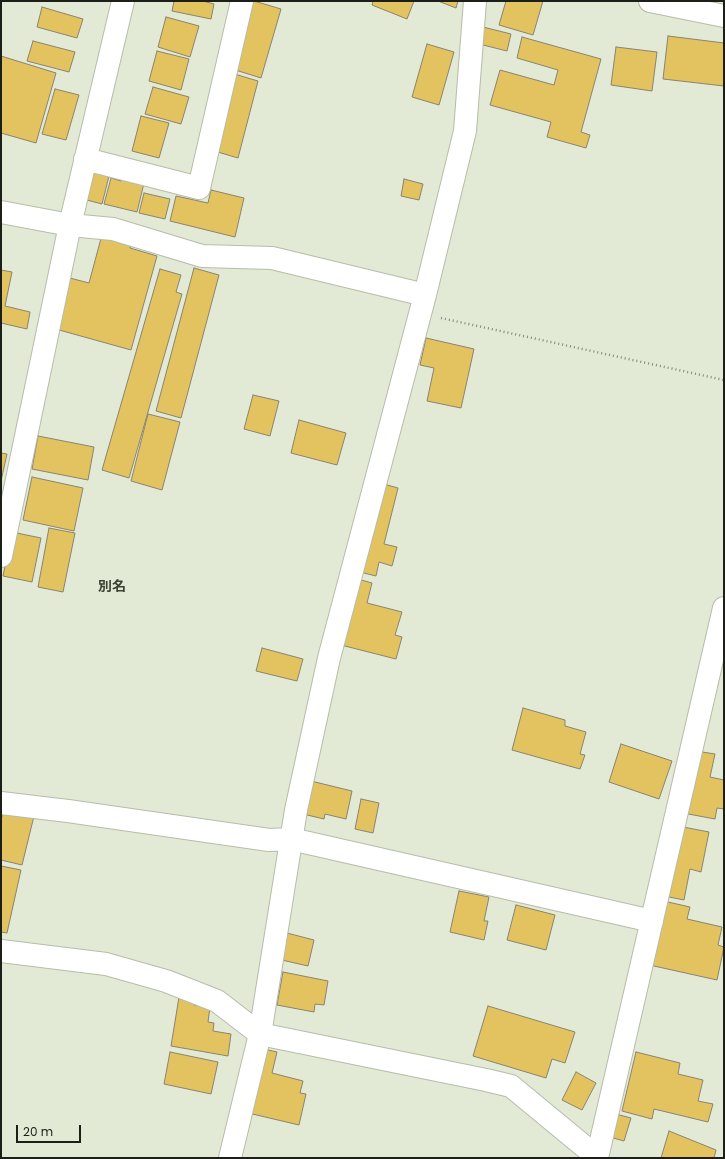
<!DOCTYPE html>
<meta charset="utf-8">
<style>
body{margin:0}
#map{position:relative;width:725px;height:1159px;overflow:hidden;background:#e2e9d5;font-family:Poppins,sans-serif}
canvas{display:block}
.frame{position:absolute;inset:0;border:2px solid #1c1f18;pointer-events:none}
.scale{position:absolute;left:16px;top:1125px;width:65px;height:18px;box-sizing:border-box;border:2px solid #1c1f18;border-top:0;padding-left:5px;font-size:12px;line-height:14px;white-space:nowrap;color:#1c1f18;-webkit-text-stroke:3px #e2e9d5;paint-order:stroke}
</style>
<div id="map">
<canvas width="725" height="1159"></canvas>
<div class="frame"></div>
<div class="scale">20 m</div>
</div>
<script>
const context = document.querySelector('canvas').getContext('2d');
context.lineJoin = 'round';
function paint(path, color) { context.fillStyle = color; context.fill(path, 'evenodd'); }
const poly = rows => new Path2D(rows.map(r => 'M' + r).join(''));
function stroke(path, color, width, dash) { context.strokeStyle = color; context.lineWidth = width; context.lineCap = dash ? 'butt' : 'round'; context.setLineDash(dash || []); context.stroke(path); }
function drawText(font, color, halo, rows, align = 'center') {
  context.font = font + ' Poppins,"Noto Sans JP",sans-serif'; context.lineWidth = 3.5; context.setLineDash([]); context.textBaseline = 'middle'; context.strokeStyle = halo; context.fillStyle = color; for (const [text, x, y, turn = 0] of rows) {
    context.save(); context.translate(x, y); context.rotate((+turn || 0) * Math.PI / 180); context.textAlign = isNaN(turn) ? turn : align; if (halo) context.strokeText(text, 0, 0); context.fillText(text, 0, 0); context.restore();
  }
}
const building = poly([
 [174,1,203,1,214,4,211,19,172,11,174,1],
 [249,1,254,1,281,9,261,78,229,68,249,1],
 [373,1,414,1,407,19,372,5,373,1],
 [438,1,458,1,456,8,438,1],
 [506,1,543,1,533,35,499,25,506,1],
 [42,7,83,19,77,38,37,27,42,7],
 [166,17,199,26,190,57,158,47,166,17],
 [483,27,511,34,507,51,479,44,483,27],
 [668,36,724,43,724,86,663,79,668,36],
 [522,37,601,59,581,132,590,135,586,148,547,137,551,122,490,105,500,70,554,85,558,70,517,58,522,37],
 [33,41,75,52,69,72,27,61,33,41],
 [427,44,454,52,439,105,412,97,427,44],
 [616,47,657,52,652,91,611,85,616,47],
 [157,51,189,59,181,90,149,81,157,51],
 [1,56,56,73,36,143,1,133,1,56],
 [231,73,258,81,238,158,211,150,231,73],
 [153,87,189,97,181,124,145,114,153,87],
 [55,89,79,95,66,140,42,134,55,89],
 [141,116,169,123,159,158,132,151,141,116],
 [85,170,109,176,102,204,79,198,85,170],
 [121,177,144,183,137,212,104,204,111,178,121,181,121,177],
 [404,179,423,184,419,200,401,196,404,179],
 [211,190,244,198,235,237,170,221,176,196,208,203,211,190],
 [144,193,170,199,165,219,139,213,144,193],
 [103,231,132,239,130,248,157,256,131,350,52,328,66,277,89,283,103,231],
 [194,268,219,275,181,418,156,411,194,268],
 [160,269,181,275,176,292,182,294,129,478,102,470,160,269],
 [1,270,12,272,5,306,30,312,27,329,1,323,1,270],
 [426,338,474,349,461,408,427,401,434,368,420,365,426,338],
 [253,395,279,401,270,436,244,429,253,395],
 [148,414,180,422,162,490,131,481,148,414],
 [299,420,346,433,337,465,291,453,299,420],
 [38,436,94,447,88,480,32,469,38,436],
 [1,453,7,454,1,481,1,453],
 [32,477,83,488,74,531,23,520,32,477],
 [380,483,398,488,384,544,397,547,392,566,379,562,376,576,356,571,380,483],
 [49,528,75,533,63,592,38,587,49,528],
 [12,532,41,538,32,582,3,576,12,532],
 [354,578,372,583,367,603,402,612,395,635,402,637,396,659,337,644,354,578],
 [262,648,303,659,297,681,256,671,262,648],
 [523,708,565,720,565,726,586,732,580,754,585,755,580,769,512,750,523,708],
 [621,744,672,761,659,799,609,782,621,744],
 [696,751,715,754,710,777,724,780,724,809,717,808,715,819,683,813,696,751],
 [311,781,352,791,346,819,325,814,324,819,303,814,311,781],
 [361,799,379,803,373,833,355,829,361,799],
 [5,804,35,812,22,865,1,860,1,820,5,804],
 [678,826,709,832,701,872,690,869,684,900,664,896,678,826],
 [1,866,21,870,7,933,1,932,1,866],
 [459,891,489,897,484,921,488,921,484,940,450,932,459,891],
 [659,900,690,907,687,919,722,927,718,945,724,947,717,980,645,964,659,900],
 [516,905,555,915,546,950,507,940,516,905],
 [279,931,314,940,308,966,273,958,279,931],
 [283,972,328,981,324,1005,315,1004,314,1012,277,1005,283,972],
 [179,997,195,1000,194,1005,210,1007,208,1022,214,1023,213,1031,231,1034,228,1056,171,1046,179,997],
 [488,1006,575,1032,565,1063,552,1059,546,1078,473,1056,488,1006],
 [259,1048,277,1052,272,1073,303,1081,300,1093,306,1094,299,1125,244,1112,259,1048],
 [170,1052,218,1062,211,1094,164,1084,170,1052],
 [636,1052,680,1063,678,1074,703,1080,698,1101,713,1104,708,1122,654,1109,652,1119,622,1111,636,1052],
 [576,1072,596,1083,582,1110,562,1100,576,1072],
 [612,1113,631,1118,624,1141,606,1136,612,1113],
 [669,1131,716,1150,714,1158,661,1158,669,1131]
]);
const path = poly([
 [441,318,724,380]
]);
const minor = poly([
 [650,1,724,16],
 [85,159,199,188,242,1],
 [1,212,70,225,113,229,202,256,272,258,425,295],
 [1,556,70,225,123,1],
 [1,803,68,811,269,840,291,839,652,921],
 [1,951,106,964,166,981,217,1001,260,1034,486,1080,511,1086,597,1157],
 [230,1158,260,1034,296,810,329,658,425,295,465,131,475,1],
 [597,1158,724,608]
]);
const quarterNames = [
 ["別名",112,587]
];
paint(building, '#e2c35f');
stroke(building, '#898371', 1);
stroke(minor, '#b6bdaa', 24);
stroke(path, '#84897b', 2.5, [1, 3]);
stroke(minor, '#fff', 22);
drawText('bold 14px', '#3d4333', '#e2e9d5', quarterNames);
</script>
